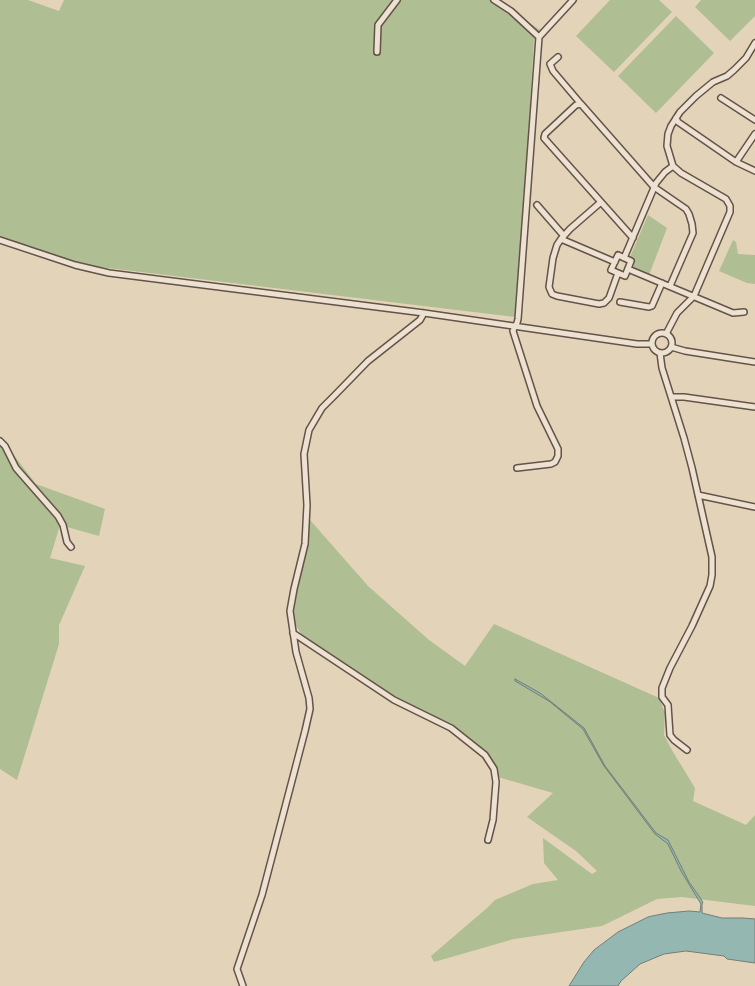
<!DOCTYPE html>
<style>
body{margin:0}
canvas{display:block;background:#e3d3b8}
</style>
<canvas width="755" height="986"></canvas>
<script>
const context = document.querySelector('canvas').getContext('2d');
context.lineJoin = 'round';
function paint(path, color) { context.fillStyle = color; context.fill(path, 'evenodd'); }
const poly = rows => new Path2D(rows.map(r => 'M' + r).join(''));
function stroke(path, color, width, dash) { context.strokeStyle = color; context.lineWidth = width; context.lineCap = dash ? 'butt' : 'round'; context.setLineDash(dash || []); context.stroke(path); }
const green = poly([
 [0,0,28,0,59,11,64,0,496,0,540,30,534,40,518,303,515,317,83,265,0,238],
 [610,0,659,0,672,12,614,72,576,36],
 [701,0,755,0,755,16,730,41,695,7],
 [676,16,714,53,656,113,618,76],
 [648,215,667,228,649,275,633,267,635,260,630,257],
 [733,240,736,242,738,254,755,255,755,284,747,283,719,271],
 [0,437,36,484,105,509,99,536,60,525,50,558,85,566,59,625,59,644,17,780,0,769],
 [310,520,368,586,429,640,465,666,494,624,659,698,665,713,664,735,673,752,695,788,693,801,746,825,755,815,755,906,682,897,657,899,602,926,514,939,434,962,431,956,487,908,495,900,533,884,558,880,544,863,543,838,592,874,597,871,576,851,527,817,553,793,498,777,490,755,452,728,384,692,303,637,292,619]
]);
const water = poly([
 [515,679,540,693,584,728,605,766,656,833,668,840,689,882,701,899,703,903,702,903,702,913,722,918,743,918,755,919,755,963,727,959,724,956,686,951,664,954,640,964,621,981,618,986,569,986,584,962,594,950,618,932,648,917,652,916,667,913,689,911,700,912,701,904,681,871,668,844,655,834,604,766,583,729,549,701,515,681,515,679]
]);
const minor = poly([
 [494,0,511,11,539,37],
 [539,37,573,0],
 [377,52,378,25,397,0],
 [558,57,550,64,553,71,581,104],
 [721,98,755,120],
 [676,118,678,122,736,162,755,171],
 [736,162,755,134],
 [601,202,570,229,561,239,557,245,553,258,549,287,552,294,557,296,599,304,604,303,609,298,618,273],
 [537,205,564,236],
 [633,238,544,138,545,134,576,105,581,104,654,187,686,209,689,214,692,224,693,233,670,286],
 [561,239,615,262],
 [0,240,75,265,109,273,424,313,637,344,652,344],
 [618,255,631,261,625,276,611,270,618,255],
 [624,258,656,183,665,172,673,166],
 [628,269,733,313,744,312],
 [620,302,649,307,652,306,662,283],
 '652 343a10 10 0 1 1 20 0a10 10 0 1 1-20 0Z',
 [666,334,677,313,694,296,730,212,730,206,726,199,681,173,673,166,667,146,668,134,671,126,680,112,696,96,713,82,727,76,734,70,746,58,755,43],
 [671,347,685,351,755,362],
 [660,353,662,368,684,438,692,468,712,557,712,575,710,586,692,626,670,668,662,688,662,697,668,705,670,735,674,740,687,750],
 [672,397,684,397,755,407],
 [0,441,5,446,16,468,58,516,63,525,67,542,71,547],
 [517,468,551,464,555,462,558,456,558,449,537,406,513,331,514,328,517,323,518,319,539,37],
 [698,495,755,507],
 [293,633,394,700,451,728,485,755,494,769,496,782,493,820,488,840],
 [243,986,237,969,262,895,305,731,310,709,309,698,296,652,290,611,294,589,305,544,307,505,304,454,309,430,322,408,335,395,368,361,420,320,424,313]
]);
paint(green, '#afbe93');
paint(water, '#95b7b1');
stroke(water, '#717e78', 1);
stroke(minor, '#645348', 8);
stroke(minor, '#ede2d1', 5);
</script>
